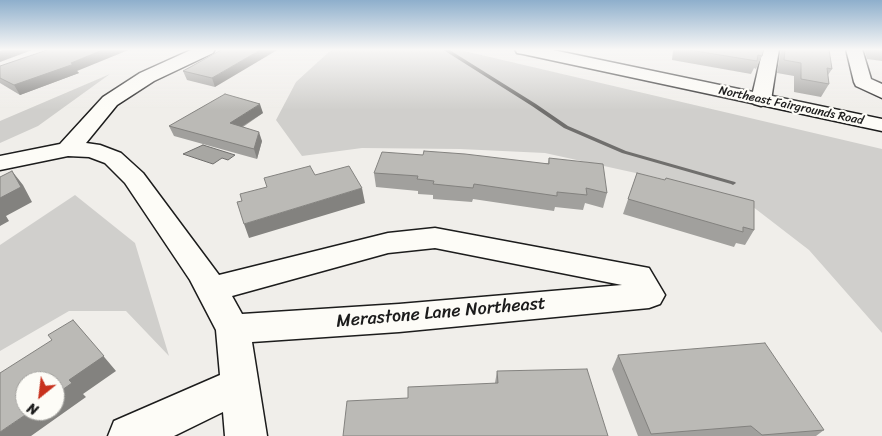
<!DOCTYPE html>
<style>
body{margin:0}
#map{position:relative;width:882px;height:436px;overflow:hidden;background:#f0eeea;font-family:Sriracha,sans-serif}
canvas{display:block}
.north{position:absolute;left:15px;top:371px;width:50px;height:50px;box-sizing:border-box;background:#fdfcf7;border:1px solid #a3a29f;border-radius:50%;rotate:209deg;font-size:14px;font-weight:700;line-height:20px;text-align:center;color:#1c1c1c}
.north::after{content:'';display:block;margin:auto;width:18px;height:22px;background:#c8321e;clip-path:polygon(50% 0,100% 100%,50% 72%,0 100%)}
</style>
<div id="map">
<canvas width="882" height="436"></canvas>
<div class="north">N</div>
</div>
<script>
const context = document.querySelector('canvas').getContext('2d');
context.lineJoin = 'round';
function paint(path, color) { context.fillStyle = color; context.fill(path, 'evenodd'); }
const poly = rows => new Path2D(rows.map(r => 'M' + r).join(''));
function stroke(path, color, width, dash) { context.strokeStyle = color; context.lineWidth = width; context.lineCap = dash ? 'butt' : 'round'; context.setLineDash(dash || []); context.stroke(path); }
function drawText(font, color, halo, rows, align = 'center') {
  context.font = font + ' Sriracha,sans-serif'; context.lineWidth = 4.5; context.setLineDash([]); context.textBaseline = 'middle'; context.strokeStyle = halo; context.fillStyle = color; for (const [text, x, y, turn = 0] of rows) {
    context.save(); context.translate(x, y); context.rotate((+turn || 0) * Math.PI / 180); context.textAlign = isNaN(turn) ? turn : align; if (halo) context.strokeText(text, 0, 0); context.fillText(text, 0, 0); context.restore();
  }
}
const green = poly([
 [332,49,456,49,882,149,882,333,809,250,748,203,672,181,545,153,460,149,362,148,302,156,276,120,296,82],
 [110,74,38,126,0,143,0,121],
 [75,195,135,243,169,356,126,311,69,311,0,351,0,245]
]);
const water = poly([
 [203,145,235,155,228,160,222,158,213,164,183,154,203,145]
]);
const stream = poly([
 [442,49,448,49,536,104,568,126,626,151,735,182,736,183,733,185,731,184,622,153,564,128,532,106,442,49]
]);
const minor = poly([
 [193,49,215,49,213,53,154,81,117,105,86,143,100,145,121,153,143,173,219,275,388,233,435,228,649,268,665,295,660,304,649,308,399,332,252,342,267,436,225,436,223,412,174,436,108,436,114,421,220,375,216,330,190,280,125,183,105,163,89,157,68,156,0,170,0,156,60,144,103,97,140,73,193,49],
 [435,248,622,285,399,304,242,314,232,296,388,253,435,248],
 [763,49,779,49,771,100,768,104,761,106,754,104,751,100,763,49],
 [846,49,862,49,871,79,882,84,882,98,856,86,854,82,846,49]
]);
const major = poly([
 [515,49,548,49,882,119,882,131,523,54,517,53,515,49]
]);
const wall = poly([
 [223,49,215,87,187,80,183,71],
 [673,49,764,49,762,56,756,69,754,68,751,74,672,60],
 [781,49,829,49,832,69,828,75,829,84,821,97,794,92,794,76,777,73],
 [864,49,882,49,882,61,867,59],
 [0,66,77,71,79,73,20,95,0,83],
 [263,113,243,127,262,141,257,159,174,136,169,126],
 [549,158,607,193,603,208,585,203,583,210,555,207,554,211,473,199,472,202,433,199,433,195,418,194,418,191,376,187,374,173,548,163],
 [637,173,754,230,745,245,736,243,734,247,623,214],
 [618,355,824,430,816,436,638,436,612,369],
 [497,371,608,436,408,398,495,383]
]);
const shadedWall = poly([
 [6,49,35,49,0,62,0,51],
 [105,49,131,49,77,71,79,73,20,95,14,85],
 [262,49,279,49,215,87,212,78],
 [260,104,263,113,233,132,230,123],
 [259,132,262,141,257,159,254,149],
 [12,171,23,185,32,202,6,216,9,221,0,226,0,198],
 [362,188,365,203,249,238,244,224],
 [73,320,116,371,83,394,86,397,31,436,0,436,0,432,31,411,55,411,55,395,69,380]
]);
const building = poly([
 [50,49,105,49,71,63,74,64,14,85,0,78,0,66,50,49],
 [223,49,262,49,212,78,183,71,223,49],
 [683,49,764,49,762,56,758,55,757,61,683,49],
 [785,49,829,49,832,69,827,68,829,84,801,79,801,63,784,60,785,49],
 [872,49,882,49,882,51,872,50,872,49],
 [225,94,260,104,230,123,259,132,254,149,169,126,225,94],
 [424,151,465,154,549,164,549,158,603,164,607,193,586,188,587,195,557,192,557,196,474,184,473,188,433,184,434,181,417,179,418,176,374,173,382,152,423,155,424,151],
 [310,166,315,175,349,166,362,188,244,224,237,202,242,201,240,194,267,187,264,178,310,166],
 [12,171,21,187,0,198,0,177,12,171],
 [637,173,665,180,666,178,754,201,754,230,743,227,743,232,628,199,637,173],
 [73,320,104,356,69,380,72,383,55,395,55,381,25,381,25,411,31,411,0,432,0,373,52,340,48,335,73,320],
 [765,343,824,430,762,435,751,426,651,434,618,355,765,343],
 [587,369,608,436,343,436,347,401,408,398,408,387,498,383,497,371,587,369]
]);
const farStreetnames = [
 ["Northeast Fairgrounds Road",791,106,12]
];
const nearStreetnames = [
 ["Merastone Lane Northeast",441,313,-5]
];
paint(green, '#d0cfcc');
paint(water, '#a8a7a3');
stroke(water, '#706f6d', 1);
paint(stream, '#706f6d');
stroke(minor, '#1c1c1c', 3);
stroke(major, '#1c1c1c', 3);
paint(minor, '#fdfcf7');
paint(major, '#fdfcf7');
paint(wall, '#a1a09d');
paint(shadedWall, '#83827f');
paint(building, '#bbbab6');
stroke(building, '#83827f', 1);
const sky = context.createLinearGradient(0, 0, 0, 110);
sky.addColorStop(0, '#8eafcc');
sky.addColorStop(0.45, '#f8f7f6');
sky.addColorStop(1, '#f8f7f600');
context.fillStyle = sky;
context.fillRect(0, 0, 882, 110);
drawText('12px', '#1c1c1c', '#fdfcf7', farStreetnames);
drawText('18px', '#1c1c1c', '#fdfcf7', nearStreetnames);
</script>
